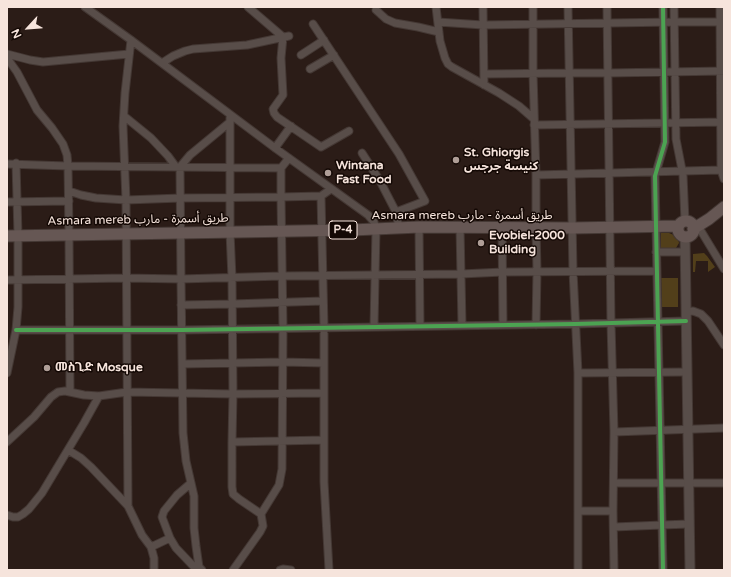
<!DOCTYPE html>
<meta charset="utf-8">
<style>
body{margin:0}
#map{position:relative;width:731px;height:577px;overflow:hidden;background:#2b1c17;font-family:"Varela Round",sans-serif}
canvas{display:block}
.frame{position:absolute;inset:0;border:8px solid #f6e4dc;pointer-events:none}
.north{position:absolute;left:8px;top:8px;width:40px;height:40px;-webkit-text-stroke:3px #130804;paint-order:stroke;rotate:244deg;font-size:11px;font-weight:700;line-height:16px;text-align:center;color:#f6e4dc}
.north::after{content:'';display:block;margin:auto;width:14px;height:18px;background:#f6e4dc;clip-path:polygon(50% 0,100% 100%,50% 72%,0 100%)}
</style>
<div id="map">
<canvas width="731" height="577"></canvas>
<div class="frame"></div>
<div class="north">N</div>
</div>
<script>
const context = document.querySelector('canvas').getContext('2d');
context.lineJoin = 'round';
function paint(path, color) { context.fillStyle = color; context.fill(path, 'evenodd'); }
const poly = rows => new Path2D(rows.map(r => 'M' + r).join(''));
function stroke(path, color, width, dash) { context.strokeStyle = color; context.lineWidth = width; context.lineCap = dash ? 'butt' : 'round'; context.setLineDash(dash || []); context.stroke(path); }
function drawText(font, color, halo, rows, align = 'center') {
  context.font = font + ' "Varela Round","Noto Sans Arabic","Noto Sans Ethiopic",sans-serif'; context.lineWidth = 3; context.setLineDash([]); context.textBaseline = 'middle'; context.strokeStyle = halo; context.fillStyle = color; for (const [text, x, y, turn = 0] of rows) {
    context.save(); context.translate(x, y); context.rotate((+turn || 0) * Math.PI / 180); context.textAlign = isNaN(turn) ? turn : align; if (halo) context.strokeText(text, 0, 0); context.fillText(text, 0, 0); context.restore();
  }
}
const green = poly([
 [661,233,669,233,676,236,678,239,679,243,676,248,674,249,661,249],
 [704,253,707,256,715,267,708,272,708,261,696,261,695,272,693,272,693,254],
 [661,278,678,278,678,307,662,307]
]);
const minor = poly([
 [85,7,131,40,275,148,368,215,374,222,376,229,374,327],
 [248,7,283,37,281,58,283,95,273,109,274,113,277,117,321,147,349,131],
 [436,7,440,41,445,58,448,64,452,67,499,93,519,106,534,119],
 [483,7,484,85],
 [533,7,533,73,536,175,536,228,537,271,536,325],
 [568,7,573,271,578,373,578,570],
 [607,7,611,323,614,432,613,511,614,570],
 [674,7,676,139,683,175,685,221],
 [720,7,721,170,724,179],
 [376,10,386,19,395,23,418,27,439,32],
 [438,22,483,25,674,22,724,22],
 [313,24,399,154,425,201,396,212],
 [7,54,30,60,43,62,129,54],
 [301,55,324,40],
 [7,58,17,72,37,110,52,128,63,144,67,155,68,166,69,235,70,391],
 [162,63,173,56,185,51,193,49,247,45,289,36],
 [310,69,334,55],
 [484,74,569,73,608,73,724,71],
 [124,116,151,138,168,156,176,167],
 [230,118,230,232,232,278,233,394,232,442,232,487,233,494,239,499,261,514],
 [534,125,724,122],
 [275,148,291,126],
 [362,153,380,181,396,212,399,228],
 [7,164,68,166,281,168],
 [536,175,721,170],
 [69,191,81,195,96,198,126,200,181,198,281,197,321,196,331,189],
 [321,196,324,327,324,482,329,570],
 [7,202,69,201],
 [698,226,724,269],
 [419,227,420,326],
 [460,227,462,325],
 [502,227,503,325],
 [656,252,685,252],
 [7,280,126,278,181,279,281,276,461,274,503,272,657,271],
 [181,305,232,304,323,301],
 [686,312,693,311,701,314,708,321,724,345],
 [16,330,182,330,575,324,686,321],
 [182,364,283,362,324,363],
 [7,373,16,330,18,307,18,235,16,163],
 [578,373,687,372],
 [614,432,724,428],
 [7,442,34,417,51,397,58,392,65,391,84,395,99,396,127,392,233,394,324,393],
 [232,442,324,440],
 [68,450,81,458,91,467,128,506,142,535,151,547,154,558,154,570],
 [191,483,177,495,164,511,162,517,170,538,176,548,197,570],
 [614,483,724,483],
 [128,506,126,200,123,126,125,93,131,40],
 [578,511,613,511],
 [7,515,13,517,18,517,23,514,29,509,42,493,84,423,99,396],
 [614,527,662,525,689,524],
 [151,547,170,538],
 [202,570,199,567,196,546,194,528,194,496,186,461,183,433,181,279,180,167,190,155,230,122],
 [233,570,260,532,263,526,261,514,279,485,282,469,283,328,281,197,281,168,289,158],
 [280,570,283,569,291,570],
 [663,570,655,176,665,142,663,7]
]);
const secondary = poly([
 [685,237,690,570]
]);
const trunk = poly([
 '678 229a8 8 0 1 1 16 0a8 8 0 1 1-16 0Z',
 [693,229,709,219,724,207],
 [7,236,352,230,419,227,572,228,678,226]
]);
const cycleway = poly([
 [16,330,182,330,575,324,686,321],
 [663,570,655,176,665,142,663,7]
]);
const markers = [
 [456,160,4,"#af9e97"],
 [328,173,4,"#af9e97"],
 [481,243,4,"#af9e97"],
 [47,368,4,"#af9e97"]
];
const shields = [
 [343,230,28]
];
const shieldNames = [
 ["P-4",343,230]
];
const poiNames = [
 ["St. Ghiorgis",464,153],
 ["كنيسة جرجس",464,167],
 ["Wintana",336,166],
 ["Fast Food",336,180],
 ["Evobiel-2000",489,236],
 ["Building",489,250],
 ["መስጊድ Mosque",55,368]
];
const streetNames = [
 ["Asmara mereb طريق أسمرة - مارب",462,216],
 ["Asmara mereb طريق أسمرة - مارب",138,220,-1]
];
paint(green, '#523f1a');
stroke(minor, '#443834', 9);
stroke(secondary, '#443834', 11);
stroke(trunk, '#443834', 13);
stroke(minor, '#584d49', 7);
stroke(secondary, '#584d49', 9);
stroke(trunk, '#665754', 11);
stroke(cycleway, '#4ca352', 4);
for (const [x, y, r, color] of markers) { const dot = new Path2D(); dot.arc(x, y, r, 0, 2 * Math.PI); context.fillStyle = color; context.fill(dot); stroke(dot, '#130804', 1.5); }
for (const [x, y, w] of shields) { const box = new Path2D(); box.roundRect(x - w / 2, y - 9, w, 18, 3); context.fillStyle = '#130804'; context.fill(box); stroke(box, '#f6e4dc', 1); }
drawText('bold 11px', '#f6e4dc', null, shieldNames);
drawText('bold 12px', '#f6e4dc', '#130804', poiNames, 'left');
drawText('12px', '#f6e4dc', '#130804', streetNames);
</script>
